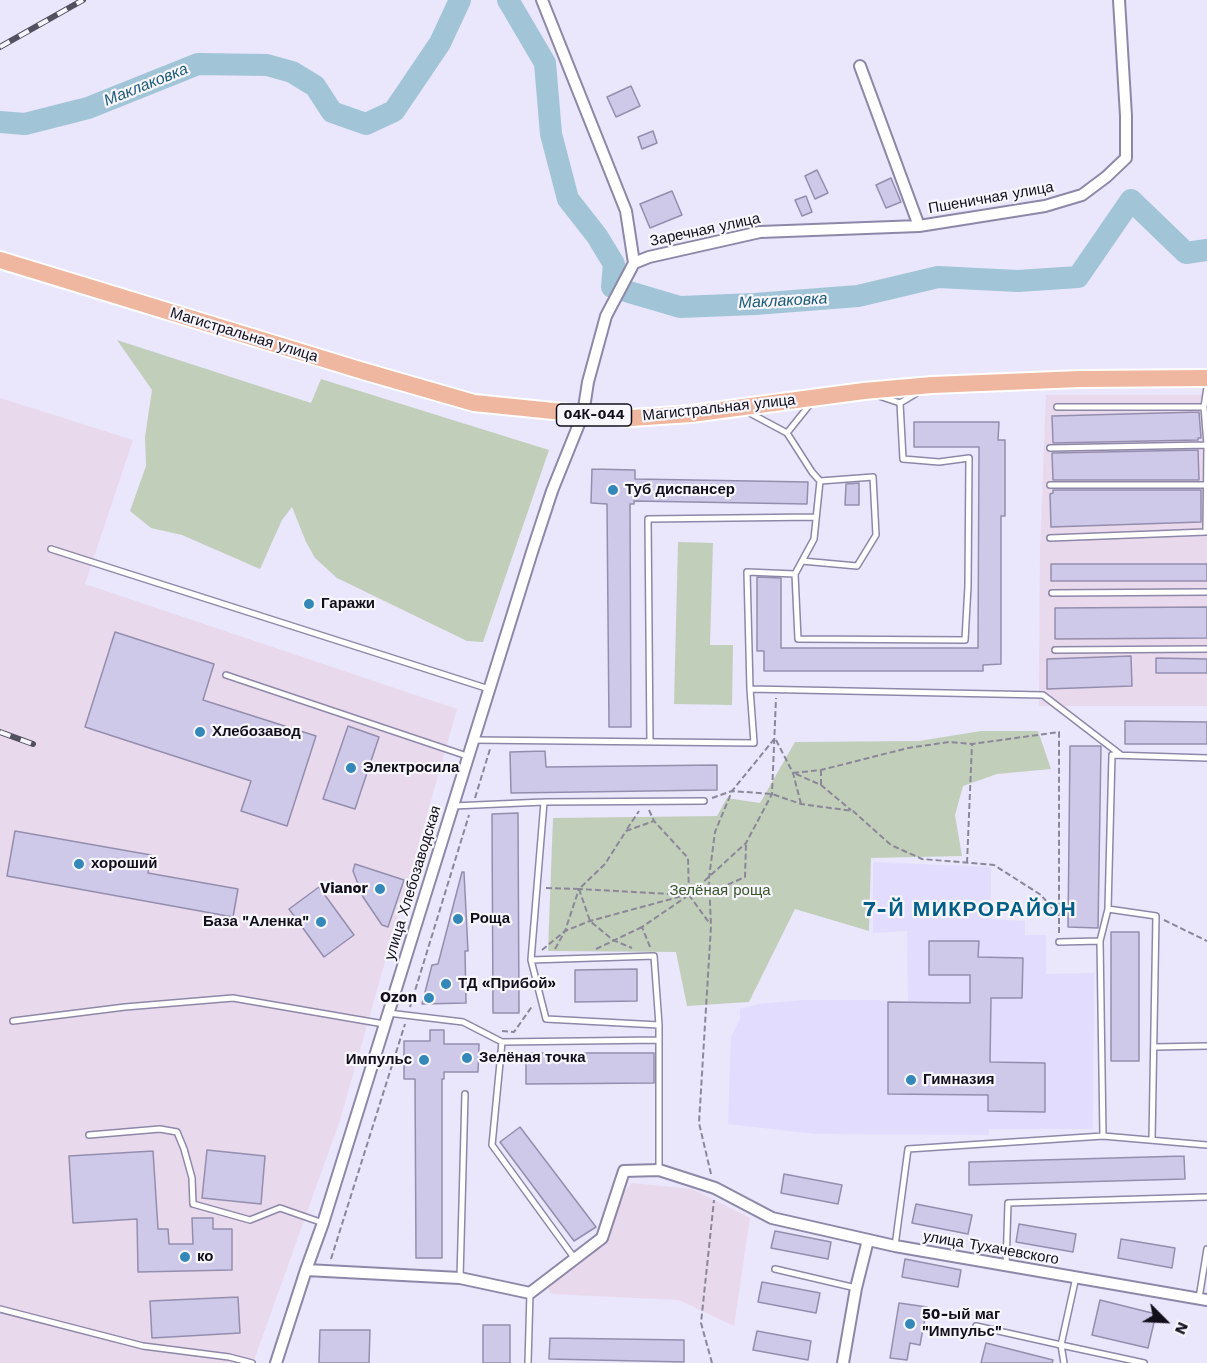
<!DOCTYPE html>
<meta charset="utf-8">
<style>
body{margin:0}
#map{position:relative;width:1207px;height:1363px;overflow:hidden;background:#eae6fc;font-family:"Work Sans",sans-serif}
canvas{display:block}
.north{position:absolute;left:1135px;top:1291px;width:60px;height:60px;-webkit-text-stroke:4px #f7f6fd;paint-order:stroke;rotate:114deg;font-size:16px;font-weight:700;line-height:24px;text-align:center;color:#120f1b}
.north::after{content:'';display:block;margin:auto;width:21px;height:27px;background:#120f1b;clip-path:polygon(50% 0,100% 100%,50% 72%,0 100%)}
</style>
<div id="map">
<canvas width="1207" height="1363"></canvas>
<div class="north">N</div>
</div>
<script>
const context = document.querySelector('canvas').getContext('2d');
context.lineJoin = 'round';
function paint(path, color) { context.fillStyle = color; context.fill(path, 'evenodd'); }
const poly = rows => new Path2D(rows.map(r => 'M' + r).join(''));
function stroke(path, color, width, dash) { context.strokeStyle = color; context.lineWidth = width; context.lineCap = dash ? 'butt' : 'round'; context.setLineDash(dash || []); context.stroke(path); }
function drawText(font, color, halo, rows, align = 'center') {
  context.font = font + ' "Work Sans",sans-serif'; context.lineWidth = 4.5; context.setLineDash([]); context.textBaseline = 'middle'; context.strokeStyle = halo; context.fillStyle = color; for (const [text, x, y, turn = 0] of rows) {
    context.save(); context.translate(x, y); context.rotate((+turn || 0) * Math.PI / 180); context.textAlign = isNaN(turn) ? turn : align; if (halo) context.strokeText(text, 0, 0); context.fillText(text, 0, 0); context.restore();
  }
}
const industrial = poly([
 [1046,395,1207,395,1207,706,1039,706,1040,550],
 [0,398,133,440,85,584,457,709,340,1120,253,1363,0,1363],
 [632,1183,692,1189,750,1218,734,1326,679,1300,552,1294,543,1283,611,1230,616,1201]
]);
const built = poly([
 [873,862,991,867,991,919,1025,921,1025,935,1046,935,1046,974,1094,973,1093,1129,989,1129,988,1135,816,1134,728,1124,731,1037,740,1019,740,1009,758,1004,804,1000,878,1000,908,1002,907,931,873,933]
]);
const green = poly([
 [117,340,311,403,321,379,549,450,483,642,467,641,337,578,315,558,306,542,292,507,282,520,260,569,182,535,151,528,130,511,146,466,145,437,152,390],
 [678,542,713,543,710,645,733,645,732,705,674,704],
 [981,731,1038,731,1051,769,997,774,963,786,955,815,962,856,871,858,869,931,795,909,749,1002,687,1006,676,952,548,951,553,818,717,816,727,798,760,803,795,742,919,741]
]);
const river = poly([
 [508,0,545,63,551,134,568,199,597,236,614,264,612,287,680,307,755,304,858,296,938,277,1018,281,1078,277,1131,200,1186,253,1207,250],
 [0,122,25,124,88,108,198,64,267,65,292,72,315,86,332,112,366,124,394,111,440,43,460,0]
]);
const building = poly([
 [631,86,640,106,616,117,607,97,631,86],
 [653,131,657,143,642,149,638,137,653,131],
 [817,170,828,193,815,199,805,176,817,170],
 [891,178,901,202,886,208,876,185,891,178],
 [672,191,682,215,650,228,640,204,672,191],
 [806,196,812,212,802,216,795,200,806,196],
 [1199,412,1201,438,1198,438,1198,440,1053,443,1052,416,1199,412],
 [914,422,999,422,998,440,1005,440,1005,516,1001,516,1001,664,983,665,983,671,764,671,764,651,757,651,757,577,781,578,781,648,978,648,979,447,914,447,914,422],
 [1198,450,1199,480,1053,480,1052,453,1198,450],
 [592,469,635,470,635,479,808,482,807,504,634,501,634,504,630,504,631,727,609,727,607,504,591,503,592,469],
 [859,483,859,505,845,505,846,484,859,483],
 [1053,490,1201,490,1201,522,1051,527,1050,494,1053,493,1053,490],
 [1051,564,1207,564,1207,581,1051,581,1051,564],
 [1207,607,1207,638,1055,639,1055,608,1207,607],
 [115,632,214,664,203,700,316,736,287,826,241,811,251,781,85,727,115,632],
 [1131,656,1132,686,1047,689,1047,659,1131,656],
 [1156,658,1207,659,1207,673,1156,673,1156,658],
 [1125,721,1207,722,1207,744,1125,744,1125,721],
 [348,726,379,737,355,809,323,799,348,726],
 [1070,746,1101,746,1098,928,1068,927,1070,746],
 [545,751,546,767,717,765,717,790,511,793,510,752,545,751],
 [518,813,519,1013,493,1013,492,814,518,813],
 [15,831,151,855,148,873,238,889,233,917,7,876,15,831],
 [355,864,404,880,388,927,382,925,363,897,353,871,355,864],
 [462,872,464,872,468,951,465,951,466,1003,422,1004,432,965,438,964,462,872],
 [319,887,354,935,324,957,289,909,319,887],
 [1111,932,1139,932,1139,1061,1111,1061,1111,932],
 [929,941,979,941,978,957,1023,958,1022,998,991,998,990,1062,1045,1063,1045,1112,988,1111,988,1095,888,1094,888,1002,970,1003,970,975,929,975,929,941],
 [637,969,637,1001,575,1002,575,970,637,969],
 [430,1030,444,1030,444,1044,479,1044,478,1072,444,1072,444,1079,442,1079,442,1258,416,1258,415,1079,404,1079,404,1041,430,1041,430,1030],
 [526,1053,654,1053,654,1083,526,1084,526,1053],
 [520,1127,596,1227,574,1241,500,1142,520,1127],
 [207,1150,265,1156,261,1204,202,1198,207,1150],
 [153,1151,158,1229,168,1229,169,1244,193,1244,192,1218,213,1218,213,1229,232,1229,232,1270,138,1272,137,1219,73,1223,69,1156,153,1151],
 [1184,1156,1185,1179,969,1185,969,1162,1184,1156],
 [784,1174,842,1185,838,1204,781,1193,784,1174],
 [916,1204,972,1215,968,1234,912,1223,916,1204],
 [1019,1224,1076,1234,1073,1252,1016,1242,1019,1224],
 [775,1231,831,1242,828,1259,771,1248,775,1231],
 [1121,1239,1175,1248,1172,1268,1118,1258,1121,1239],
 [905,1259,961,1270,958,1287,902,1277,905,1259],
 [762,1282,820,1293,816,1313,758,1302,762,1282],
 [238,1297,240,1333,152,1338,150,1301,238,1297],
 [1100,1300,1156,1314,1148,1348,1092,1335,1100,1300],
 [899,1303,927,1307,920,1345,910,1343,907,1360,890,1358,899,1303],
 [483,1325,510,1325,510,1363,483,1363,483,1325],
 [320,1330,370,1330,369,1363,319,1363,320,1330],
 [757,1331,811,1341,808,1360,753,1350,757,1331],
 [550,1338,684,1340,684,1362,549,1359,550,1338],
 [986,1343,1053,1360,1052,1363,981,1363,986,1343]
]);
const path = poly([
 [793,773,821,770,908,748,949,742,972,744,1059,732,1059,916],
 [796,774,821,785,851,810],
 [821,785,821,770],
 [475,798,490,749],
 [712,798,732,791,772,794,801,804,853,811,891,845,922,859,994,865,1041,895,1059,916,1059,933],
 [649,810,654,821,688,858,689,895,710,924],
 [627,829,639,811],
 [967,863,972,744],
 [546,888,579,889,605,864,626,831,654,821],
 [579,889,590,921,613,940,632,948],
 [1164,920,1207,941],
 [650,947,642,927,689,895,746,843,772,794,776,698],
 [555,949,565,931,590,921,686,895],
 [596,949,642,927],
 [542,950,565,931,579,889,689,895,709,893,745,877,746,845],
 [410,1007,469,815],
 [502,1031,514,1032,533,1005],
 [711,1174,699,1123,711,926,709,878,715,832,732,791,775,738,793,773,801,804],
 [331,1259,405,1024],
 [712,1363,701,1323,714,1200]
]);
const service = poly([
 [879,396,900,403],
 [1057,407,1204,407],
 [746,411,787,433],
 [1050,448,1207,445],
 [820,481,814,539,795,574,798,639,965,640,968,586,969,458,939,462,903,459,900,403,920,391],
 [1050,485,1206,485],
 [1050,538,1206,532,1207,445,1204,407,1207,387],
 [51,549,489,689],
 [802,561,857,566,876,535,873,477,820,481,812,472,787,433,811,403],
 [1052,593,1207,592],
 [1055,650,1207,649],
 [226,675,467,756],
 [750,689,1043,695,1121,755],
 [474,740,754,743,750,689,747,572,795,574],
 [650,742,648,519,816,517],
 [1207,758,1112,755,1108,909,1100,941,1103,1136,1207,1145],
 [544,802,531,960,546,1019,659,1025,659,1170],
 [453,806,544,802,704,801],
 [1108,909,1156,916,1152,1140],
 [1059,942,1100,941],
 [531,960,654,956,659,1025],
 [388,1013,463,1022,502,1042,659,1040],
 [13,1021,125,1007,233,998,384,1024],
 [502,1042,492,1145,575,1259],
 [1154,1047,1207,1046],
 [89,1135,160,1129,177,1132,184,1149,192,1178,193,1204,250,1220,280,1208,323,1223],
 [895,1246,908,1149,1103,1136],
 [1006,1266,1008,1203,1207,1197],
 [775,1269,856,1288],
 [460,1278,465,1094],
 [1199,1298,1207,1249],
 [0,1309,143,1346,229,1357,252,1363],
 [976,1326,1061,1345,1076,1277],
 [528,1363,530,1293],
 [1064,1363,1061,1345,1144,1363]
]);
const minor = poly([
 [542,0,626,211,634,263],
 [860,66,919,226],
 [634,263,649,257,760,232,919,226,1045,206,1082,195,1106,177,1126,158,1126,116,1119,0],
 [306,1270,460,1278,530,1293,602,1238,624,1171,659,1170,715,1188,772,1218,895,1246,1207,1300],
 [276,1363,306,1270,323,1223,532,552,552,491,583,414,588,382,606,316,634,263],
 [843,1363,856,1288,868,1240]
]);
const primary = poly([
 [0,260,363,371,474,403,583,414,631,418,691,414,864,391,932,385,1080,379,1207,378]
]);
const rail = poly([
 [0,47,83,0],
 [0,732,33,744]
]);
const markers = [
 [613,490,6,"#3388b8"],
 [309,604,6,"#3388b8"],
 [200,732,6,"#3388b8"],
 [351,768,6,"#3388b8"],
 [79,864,6,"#3388b8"],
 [380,889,6,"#3388b8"],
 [458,919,6,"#3388b8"],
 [321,922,6,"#3388b8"],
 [446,984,6,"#3388b8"],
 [429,998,6,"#3388b8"],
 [467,1058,6,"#3388b8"],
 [424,1060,6,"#3388b8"],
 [911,1080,6,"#3388b8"],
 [185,1257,6,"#3388b8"],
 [910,1324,6,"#3388b8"]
];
const shields = [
 [594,415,75]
];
const shieldNames = [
 ["04К-044",594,415]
];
const streetNames = [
 ["Пшеничная улица",991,198,-10],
 ["Заречная улица",705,230,-12],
 ["Магистральная улица",244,335,17],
 ["Магистральная улица",719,408,-6],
 ["улица Хлебозаводская",413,883,-73],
 ["улица Тухачевского",991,1248,10]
];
const poiNames = [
 ["Туб диспансер",625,490],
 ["Гаражи",321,604],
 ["Хлебозавод",212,732],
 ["Электросила",363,768],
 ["хороший",91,864],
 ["Vianor",368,889,"right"],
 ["Роща",470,919],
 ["База \"Аленка\"",309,922,"right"],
 ["ТД «Прибой»",458,984],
 ["Ozon",417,998,"right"],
 ["Зелёная точка",479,1058],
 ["Импульс",412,1060,"right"],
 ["Гимназия",923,1080],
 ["ко",197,1257],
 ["50-ый маг",922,1315],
 ["\"Импульс\"",922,1332]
];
const parkNames = [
 ["Зелёная роща",720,891]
];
const waterNames = [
 ["Маклаковка",146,85,-22],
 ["Маклаковка",783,301,-3]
];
const districtNames = [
 ["7-Й МИКРОРАЙОН",970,910]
];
paint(industrial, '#e9d9ec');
paint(built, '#e2dcfe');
paint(green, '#c1cfba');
stroke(river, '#a1c4d7', 22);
paint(building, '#cec8e9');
stroke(building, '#948eae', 1.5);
stroke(service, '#8d88a8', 8);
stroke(minor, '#8d88a8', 14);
stroke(primary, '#fff', 20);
stroke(path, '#8b8799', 2, [6, 3]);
stroke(service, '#fff', 5);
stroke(minor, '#fff', 10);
stroke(primary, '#efb79f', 16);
stroke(rail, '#53505f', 6);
stroke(rail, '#f7f6fd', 4, [11]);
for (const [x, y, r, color] of markers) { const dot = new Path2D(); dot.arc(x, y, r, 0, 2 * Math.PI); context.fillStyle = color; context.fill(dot); stroke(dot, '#f7f6fd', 2); }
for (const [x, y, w] of shields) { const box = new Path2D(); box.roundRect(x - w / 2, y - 11, w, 22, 4.5); context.fillStyle = '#f7f6fd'; context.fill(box); stroke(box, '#120f1b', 1.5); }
drawText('bold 14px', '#120f1b', null, shieldNames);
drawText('15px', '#120f1b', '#f7f6fd', streetNames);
drawText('bold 15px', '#120f1b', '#f7f6fd', poiNames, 'left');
drawText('15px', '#3a562a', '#f7f6fd', parkNames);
drawText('italic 16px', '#1c5a76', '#f7f6fd', waterNames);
context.letterSpacing = '1.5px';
drawText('bold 21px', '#005e87', '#f7f6fd', districtNames);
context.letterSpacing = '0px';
</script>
